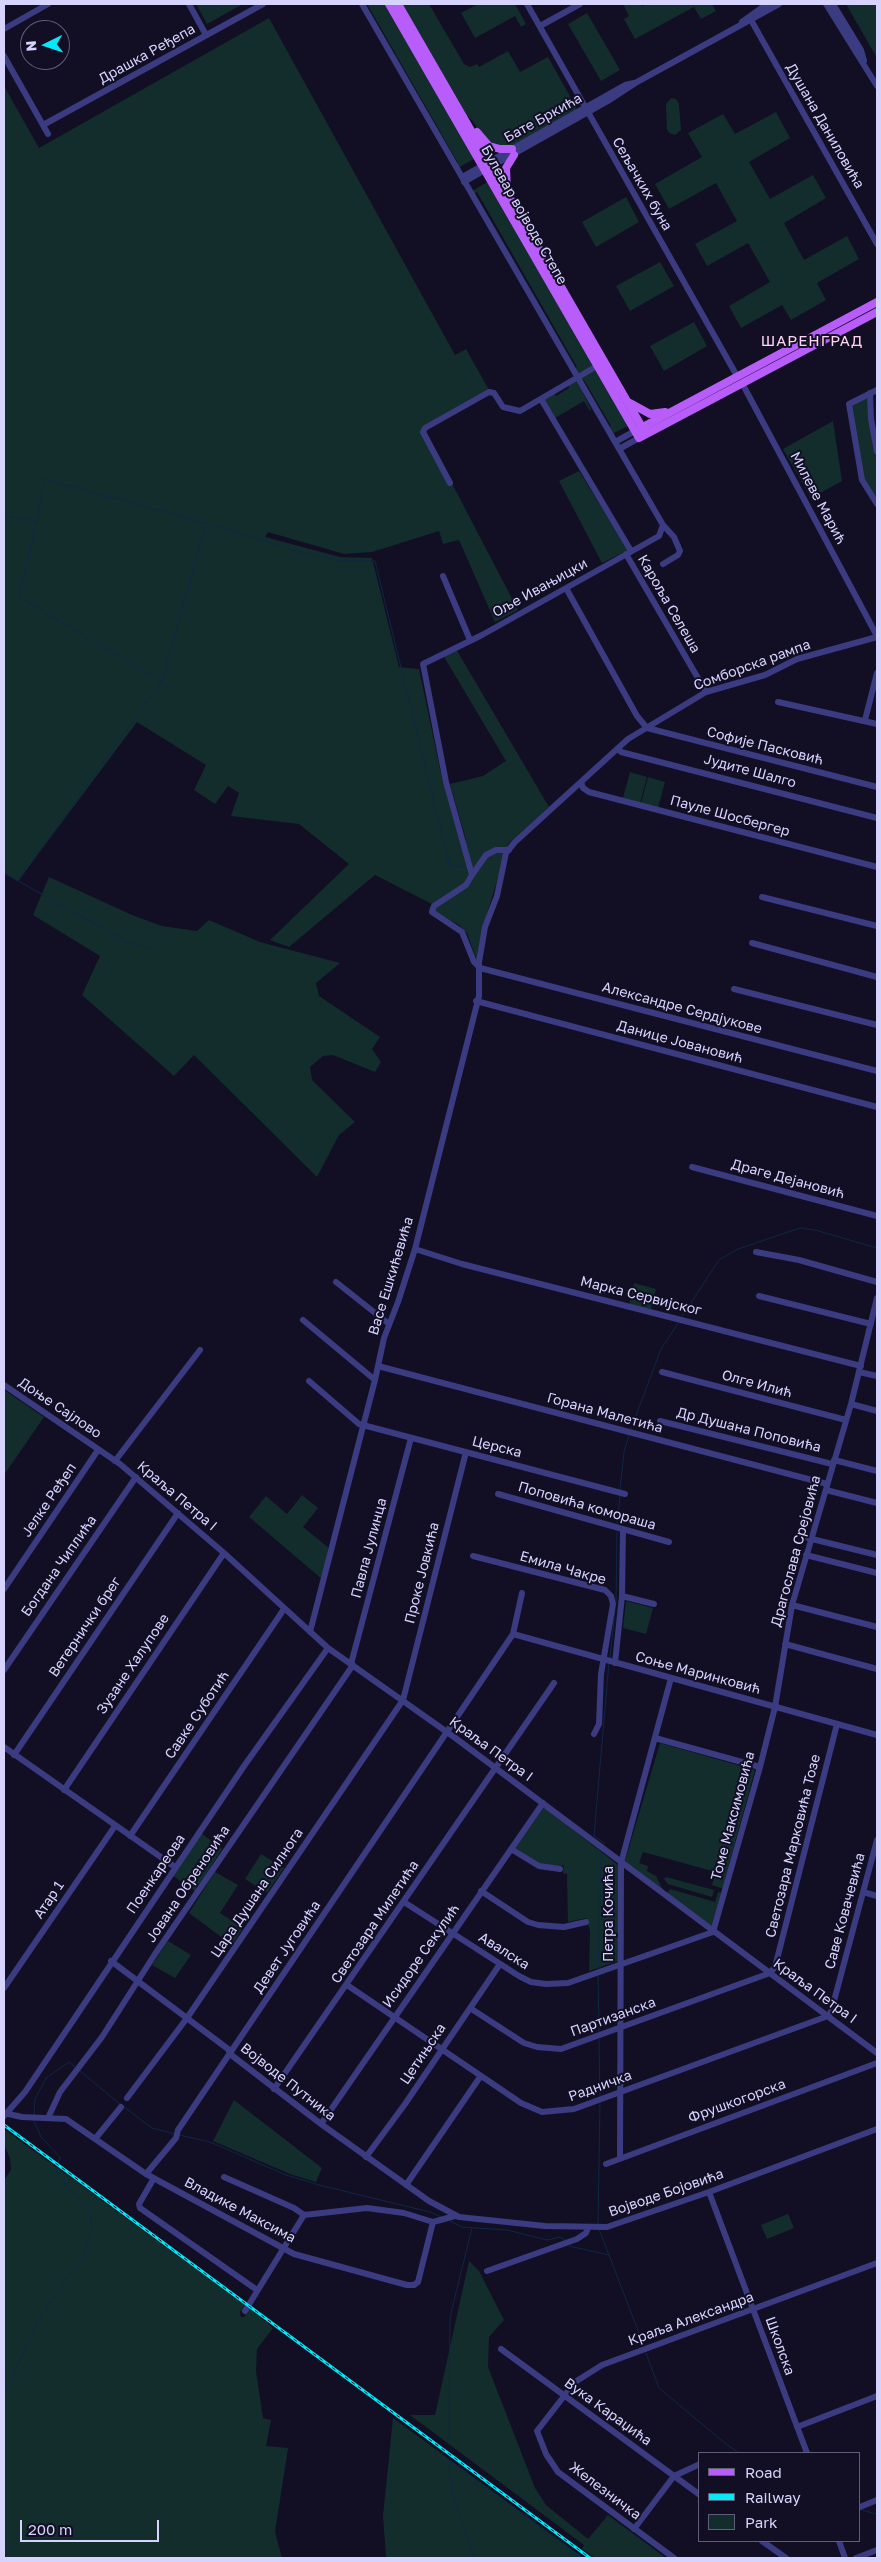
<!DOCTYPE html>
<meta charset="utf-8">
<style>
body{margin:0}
#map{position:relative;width:881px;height:2562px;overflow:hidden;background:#120f24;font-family:"Golos Text",sans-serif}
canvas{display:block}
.frame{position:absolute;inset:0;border:5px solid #d6d3fe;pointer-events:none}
.legend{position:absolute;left:698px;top:2452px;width:162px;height:90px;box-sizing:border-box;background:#120f24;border:1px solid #605d7b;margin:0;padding:6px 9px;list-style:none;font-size:15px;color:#d6d3fe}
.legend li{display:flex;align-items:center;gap:10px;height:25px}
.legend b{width:25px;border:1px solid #605d7b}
.north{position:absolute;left:20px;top:20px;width:50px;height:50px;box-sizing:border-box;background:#120f24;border:1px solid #605d7b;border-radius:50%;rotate:266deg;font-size:14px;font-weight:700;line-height:20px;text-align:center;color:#d6d3fe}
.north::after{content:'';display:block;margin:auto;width:18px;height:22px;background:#07e7f6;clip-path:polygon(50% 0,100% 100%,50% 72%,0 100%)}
.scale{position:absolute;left:20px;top:2520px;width:139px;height:22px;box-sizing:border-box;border:2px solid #d6d3fe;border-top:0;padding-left:6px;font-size:15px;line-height:18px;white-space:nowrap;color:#d6d3fe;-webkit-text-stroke:4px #120f24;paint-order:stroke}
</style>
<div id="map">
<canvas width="881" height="2562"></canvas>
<div class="frame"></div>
<ul class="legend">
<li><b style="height:6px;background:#b95dfa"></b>Road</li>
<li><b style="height:6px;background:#07e7f6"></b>Railway</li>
<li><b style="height:14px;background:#122d2b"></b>Park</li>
</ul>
<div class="north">N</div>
<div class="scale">200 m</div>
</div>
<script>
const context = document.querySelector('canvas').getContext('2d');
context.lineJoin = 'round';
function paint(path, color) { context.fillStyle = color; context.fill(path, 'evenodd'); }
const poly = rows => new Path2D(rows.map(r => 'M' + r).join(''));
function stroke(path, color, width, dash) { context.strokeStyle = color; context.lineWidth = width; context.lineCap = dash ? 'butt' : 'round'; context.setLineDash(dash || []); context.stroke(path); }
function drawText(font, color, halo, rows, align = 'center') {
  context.font = font + ' "Golos Text",sans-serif'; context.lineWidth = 4; context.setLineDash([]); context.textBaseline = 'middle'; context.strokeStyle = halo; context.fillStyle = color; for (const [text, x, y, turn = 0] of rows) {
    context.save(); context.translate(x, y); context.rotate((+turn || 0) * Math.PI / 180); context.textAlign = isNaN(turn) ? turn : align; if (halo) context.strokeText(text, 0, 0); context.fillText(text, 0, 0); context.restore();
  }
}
const green = poly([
 [196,4,243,4,207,24],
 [367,4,387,4,476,158,458,168,456,165,458,163],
 [400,4,429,4,464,64,470,67,477,64,479,67,508,51,520,72,548,57,578,111,512,148,496,147,485,140,472,120,462,112],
 [478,4,515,4,526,24,521,27,515,16,475,38,461,13],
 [623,4,641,4,642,6,647,4,712,4,716,11,701,19,694,7,635,39,624,19,629,16],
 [846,4,877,4,877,58],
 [587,13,620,70,601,81,568,24],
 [269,18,455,355,466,349,489,390,423,428,518,610,495,622,459,540,443,544,439,531,372,552,344,554,268,532,265,537,340,557,372,558,399,667,419,669,440,769,460,842,466,840,450,784,483,776,506,761,443,655,456,649,549,807,508,844,484,924,477,961,467,933,459,925,429,909,432,904,375,875,289,947,270,940,349,864,299,824,231,816,239,793,228,786,215,804,194,790,206,765,137,722,18,881,4,873,4,86,39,148],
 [671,98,676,99,679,104,681,130,675,135,669,133,667,129,666,104],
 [776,112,790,138,749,162,770,199,813,175,826,198,784,223,804,260,847,236,859,259,817,283,826,300,791,320,782,305,741,328,729,306,770,282,748,243,707,266,695,244,737,221,716,183,669,209,655,184,702,157,688,133,723,114,735,134],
 [489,181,594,365,578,376,574,369,577,367,477,192,473,194,472,191],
 [626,197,639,222,596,247,582,222],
 [660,262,674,286,630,311,616,286],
 [694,322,707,346,664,371,650,346],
 [596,370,630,425,612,434,608,428,611,426,584,380,581,381,579,379],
 [577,381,591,409,590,411,584,401,555,418,545,402,545,397,554,392,556,396,569,388,568,384],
 [869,396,872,442,877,461,877,501,864,481,851,405],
 [833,421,842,481,811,498,783,449],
 [579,471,628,550,602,563,559,481],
 [630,772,647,777,640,803,623,798],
 [648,777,665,782,658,808,641,803],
 [49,877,132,915,162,926,197,931,209,920,260,942,340,963,316,983,319,996,380,1037,372,1049,381,1062,375,1072,333,1055,323,1056,310,1067,312,1080,355,1122,339,1135,317,1177,194,1055,174,1076,82,995,100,956,33,915],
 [634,1283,656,1289,650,1312,629,1306],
 [4,1390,44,1417,4,1475],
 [302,1495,318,1508,303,1527,329,1548,322,1579,249,1517,266,1496,287,1514],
 [626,1601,653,1608,646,1634,623,1628],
 [660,1743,755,1770,726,1875,724,1889,712,1885,716,1872,643,1852,639,1863,648,1866,647,1871,656,1876,663,1890,625,1861],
 [544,1807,618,1865,618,1961,589,1971,590,1931,586,1918,568,1922,567,1874,563,1873,564,1865,555,1867,539,1864,515,1848],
 [201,1833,222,1849,195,1891,172,1875],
 [261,1854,284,1868,267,1893,245,1879],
 [215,1872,238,1885,220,1913,243,1928,232,1945,189,1913],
 [666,1877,714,1890,712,1897,668,1884,664,1879],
 [670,1889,715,1902,718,1892,723,1893,712,1926,667,1893],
 [168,1941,191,1955,175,1978,152,1965],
 [234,2100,322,2168,316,2182,290,2174,213,2141],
 [4,2129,245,2305,240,2312,241,2317,244,2317,250,2308,273,2328,257,2349,256,2371,263,2418,271,2420,266,2446,288,2448,275,2532,282,2558,4,2558,4,2180,11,2170,10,2158,4,2145],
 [788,2214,794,2228,767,2239,761,2225],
 [469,2261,479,2271,504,2320,489,2337,488,2367,535,2488,546,2505,588,2539,608,2515,666,2558,595,2558,582,2549,584,2545,410,2415,435,2415],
 [393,2418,584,2558,386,2558,383,2516]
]);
const stream = poly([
 [4,516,37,521,44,479,206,523,300,552,343,561,375,561,449,864,467,868],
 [37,521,19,597,161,681],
 [4,873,129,943,151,948,169,932],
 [18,881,162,681,206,524],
 [681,1318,719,1260,738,1249,800,1228,815,1230,877,1248],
 [631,1429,661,1349,679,1322],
 [620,1489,624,1452,629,1435],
 [617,1524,620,1496],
 [616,1604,617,1532],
 [610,1658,615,1610],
 [603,1845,604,1843,594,1836,609,1662],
 [598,1970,601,1852],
 [598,1974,599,2033],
 [599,2039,600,2098],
 [80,2071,121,2105],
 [124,2107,152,2128,175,2134],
 [34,2115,35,2099,46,2078,69,2062,75,2067],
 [179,2135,210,2142,286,2175,319,2185,430,2212,441,2217],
 [450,2221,462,2227,507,2230,547,2240,560,2237,566,2240],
 [598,2225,600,2102],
 [599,2229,644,2346],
 [569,2246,609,2255],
 [646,2353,659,2388,727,2445,740,2453],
 [4,2395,39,2319,85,2253,92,2231,90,2214,56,2172,60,2157,41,2137,34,2121],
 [449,2439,450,2317,472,2228],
 [448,2460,582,2558],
 [448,2461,454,2499,475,2558],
 [861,2510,877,2514]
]);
const minor = poly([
 [189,4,206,35],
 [362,4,663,525,674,537,680,551,678,555,663,564],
 [527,4,737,376],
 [826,4,877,86],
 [833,4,861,50,864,61],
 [751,20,877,244],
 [742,22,767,4],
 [540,26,580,4],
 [4,29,48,4],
 [4,56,48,134],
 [43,125,263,4],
 [462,177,625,85,634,83],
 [464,182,608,101,637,82,779,4],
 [742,383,877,636],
 [877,390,849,404,862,480,877,504],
 [870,393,871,419,877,452],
 [541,399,631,551],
 [615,442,635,431],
 [619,449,639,438],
 [450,483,423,432,425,428,489,392,494,393,503,407,520,411,597,366],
 [663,525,659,536,482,635,423,664,446,782,472,875,466,885,434,906,432,912,462,932,474,962,480,968,877,1071],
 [626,554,706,692],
 [443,576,470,640],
 [566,588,637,716,647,728,877,787],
 [778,702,877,724],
 [865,720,877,673],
 [618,748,621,752,877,818],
 [581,782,583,788,589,792,877,867],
 [472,875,486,855,496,850,509,850],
 [762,897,877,926],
 [752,943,877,977],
 [734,989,877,1025],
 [476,1001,877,1107],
 [692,1167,877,1216],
 [415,1249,462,1264,861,1366],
 [756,1252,799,1260,877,1282],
 [336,1282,389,1324],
 [759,1296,871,1324],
 [303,1320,375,1380],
 [378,1366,827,1484],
 [662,1372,846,1420],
 [859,1372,877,1376],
 [309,1381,359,1424,625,1494],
 [4,1385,120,1464,224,1553,328,1648,454,1737,877,2053],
 [851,1404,877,1411],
 [660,1421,832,1464],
 [834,1460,877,1471],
 [115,1461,200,1350],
 [826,1490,877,1503],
 [498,1494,669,1542],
 [808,1538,877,1555],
 [806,1555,877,1573],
 [473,1556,605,1590,611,1596,613,1604,601,1674,599,1724,594,1734],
 [4,1589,98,1450],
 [622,1596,654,1604],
 [792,1605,877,1627],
 [310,1632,375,1380,384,1338,398,1302,415,1249,479,996,479,962,485,927,497,896,506,853,515,842,628,739,706,692,765,675,797,659,877,637],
 [513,1634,877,1735],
 [785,1644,877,1669],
 [615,1663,622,1596,623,1530],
 [351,1664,411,1438],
 [4,1670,136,1477],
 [655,1738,760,1767],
 [4,1747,175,1867],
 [14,1755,178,1513],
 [64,1790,224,1553],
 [130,1836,284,1609],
 [511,1849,539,1866,560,1869],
 [481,1891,528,1922,538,1925,564,1927,586,1922],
 [863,1892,877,1896],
 [404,1902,519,1976,531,1982,546,1984,568,1983,713,1932],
 [713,1932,760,1767,775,1707,792,1605,851,1404,877,1298],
 [111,1961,228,2049,230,2054,321,2124,429,2201,459,2217,545,2226,607,2227,709,2192,877,2129],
 [347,1985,521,2103,542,2112,574,2109,828,2016,831,2012,877,1840],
 [4,1988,115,1826],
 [470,2008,524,2043,537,2047,561,2049,770,1973,775,1967,837,1724],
 [274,2089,554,1683],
 [127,2098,187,2018,403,1700,466,1452],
 [4,2113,22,2117,66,2119,146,2174,294,2254,407,2285,414,2285,418,2282,433,2222],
 [4,2116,25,2092,244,1766,328,1648],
 [48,2118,60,2092,102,2037,155,1954,353,1665],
 [321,2124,543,1803],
 [95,2139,121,2107],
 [366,2157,405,2104,500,1964],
 [620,2158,621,1863,671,1678],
 [606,2164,877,2063],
 [146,2174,176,2138,178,2130,513,1634,522,1593],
 [224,2177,294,2208,304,2215],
 [154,2178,139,2204,140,2208,257,2290],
 [406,2185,480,2077],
 [709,2192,807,2453],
 [487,2271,577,2239,586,2233,588,2228],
 [245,2311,304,2215,367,2208,404,2213,433,2222,455,2216],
 [501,2349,700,2495],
 [797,2427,877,2396],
 [860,2507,877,2500],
 [634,2529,674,2476,700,2464],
 [762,2541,786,2558],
 [839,2541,845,2558],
 [674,2558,558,2472,546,2454,537,2431,575,2382,602,2365,877,2263],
 [856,2558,877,2550]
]);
const major = poly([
 [389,4,639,438,877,312],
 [398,4,646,434],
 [477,132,489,146,500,149,512,149],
 [507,191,506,168,514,155],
 [630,403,650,414,665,412],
 [639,429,877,302]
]);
const rail = poly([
 [4,2125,590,2558]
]);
const streetNames = [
 ["Драшка Ређепа",147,54,-29],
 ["Бате Бркића",543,118,-29],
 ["Душана Даниловића",825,126,60],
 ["Сељачких буна",642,184,60],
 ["Булевар војводе Степе",524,215,60],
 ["Милеве Марић",818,498,62],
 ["Оље Ивањицки",540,588,-29],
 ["Кароља Селеша",669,604,60],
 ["Сомборска рампа",752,665,-20],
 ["Софије Пасковић",765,746,14],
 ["Јудите Шалго",750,771,15],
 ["Пауле Шосбергер",730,816,15],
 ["Александре Сердјукове",682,1008,15],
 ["Данице Јовановић",680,1042,15],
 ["Драге Дејановић",788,1179,15],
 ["Васе Ешкићевића",391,1276,-73],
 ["Марка Сервијског",641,1296,14],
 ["Олге Илић",757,1384,15],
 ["Доње Сајлово",60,1408,34],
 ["Горана Малетића",605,1413,15],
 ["Др Душана Поповића",749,1430,14],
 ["Церска",497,1447,14],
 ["Краља Петра I",177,1496,40],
 ["Јелке Ређеп",49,1500,-56],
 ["Поповића комораша",587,1506,16],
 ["Павла Јулинца",369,1548,-75],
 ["Драгослава Срејовића",796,1551,-75],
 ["Богдана Чиплића",59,1566,-55],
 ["Емила Чакре",563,1568,16],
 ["Проке Јовкића",422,1573,-76],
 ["Ветернички брег",85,1627,-56],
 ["Зузане Халупове",133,1664,-56],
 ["Соње Маринковић",698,1673,15],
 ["Савке Суботић",197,1715,-56],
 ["Краља Петра I",491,1749,36],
 ["Томе Максимовића",733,1816,-75],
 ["Светозара Марковића Тозе",793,1846,-76],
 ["Поенкареова",156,1874,-56],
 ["Јована Обреновића",188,1884,-56],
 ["Цара Душана Силнога",257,1893,-56],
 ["Атар 1",49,1900,-56],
 ["Саве Ковачевића",845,1911,-75],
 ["Петра Кочића",609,1914,-90],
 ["Светозара Милетића",375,1922,-56],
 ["Девет Југовића",287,1947,-56],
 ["Авалска",504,1951,32],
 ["Исидоре Секулић",421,1956,-55],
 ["Краља Петра I",815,1991,36],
 ["Партизанска",613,2017,-20],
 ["Цетињска",423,2054,-56],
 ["Војводе Путника",288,2082,38],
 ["Радничка",600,2086,-20],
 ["Фрушкогорска",737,2101,-20],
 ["Војводе Бојовића",666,2193,-19],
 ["Владике Максима",240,2210,28],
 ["Краља Александра",691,2319,-20],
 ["Школска",780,2346,70],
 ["Вука Караџића",608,2412,36],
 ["Железничка",605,2491,37]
];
const neighbourhoodNames = [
 ["ШАРЕНГРАД",812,341]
];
paint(green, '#122d2b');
stroke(stream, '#0f2747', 1);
stroke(minor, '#3b3b81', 6);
stroke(major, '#b95dfa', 8);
stroke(rail, '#07e7f6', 3);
stroke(rail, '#120f24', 1, [4]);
drawText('14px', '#d6d3fe', '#120f24', streetNames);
context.letterSpacing = '1px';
drawText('15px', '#fed5f0', '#120f24', neighbourhoodNames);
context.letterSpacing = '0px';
</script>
